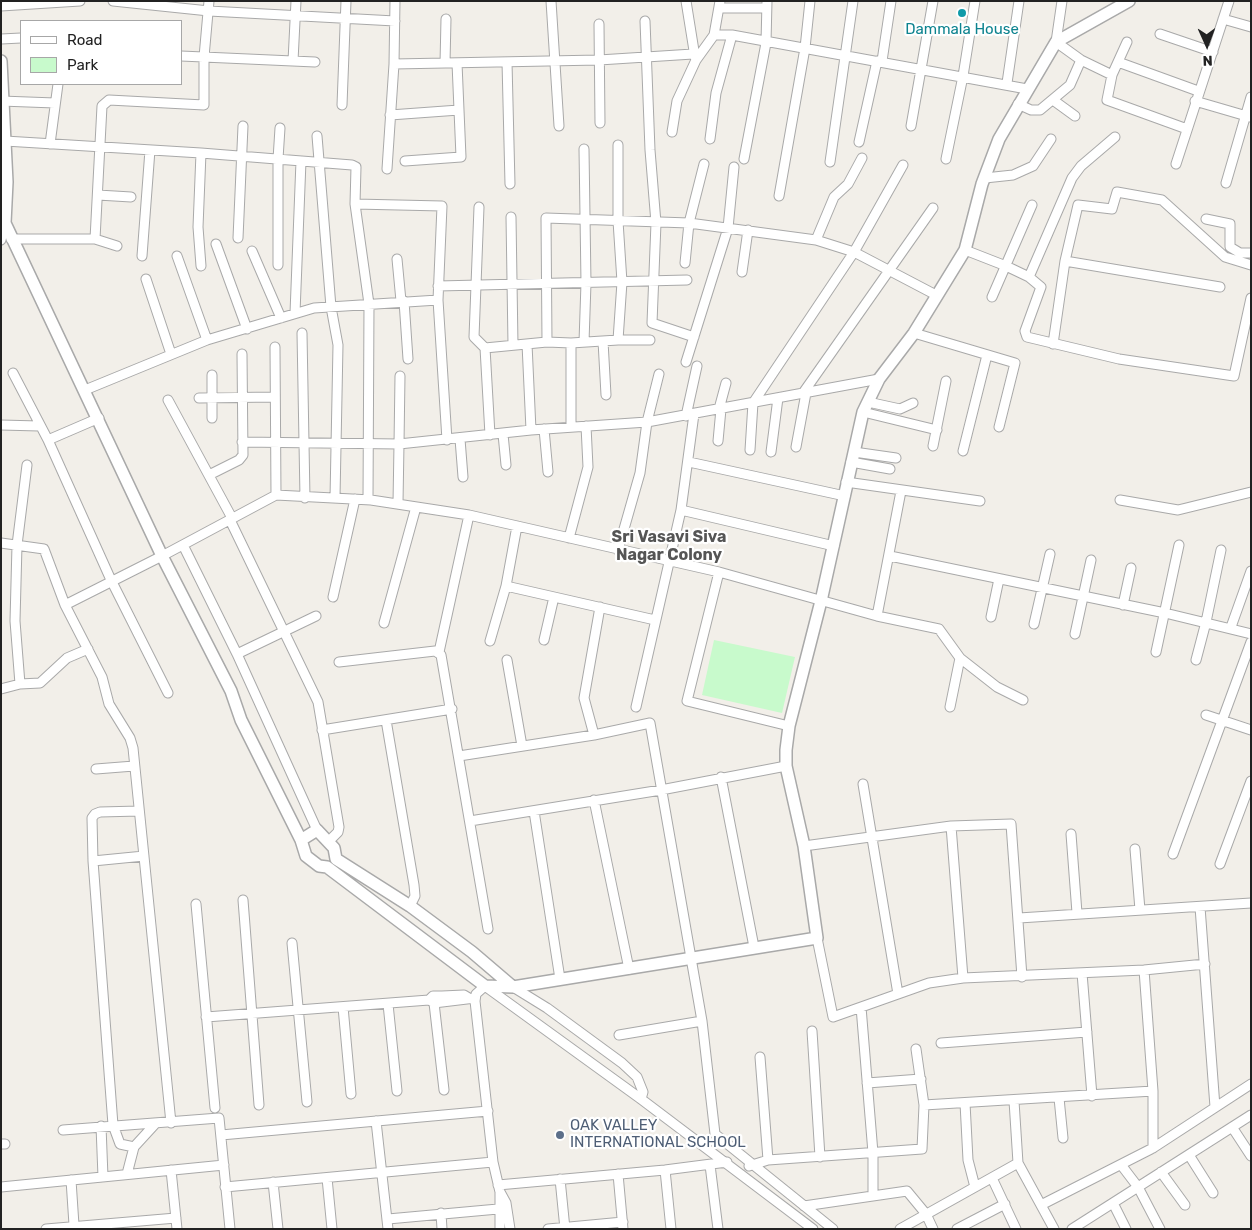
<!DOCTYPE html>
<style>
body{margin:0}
#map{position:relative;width:1252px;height:1230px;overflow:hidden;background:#f2efe9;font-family:Rubik,sans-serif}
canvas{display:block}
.frame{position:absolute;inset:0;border:2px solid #222;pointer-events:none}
.legend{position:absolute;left:20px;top:20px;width:162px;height:65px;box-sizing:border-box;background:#fff;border:1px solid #a7a7a7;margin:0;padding:6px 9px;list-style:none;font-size:15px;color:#222}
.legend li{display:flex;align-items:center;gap:10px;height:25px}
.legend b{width:25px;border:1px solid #a7a7a7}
.north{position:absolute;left:1182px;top:20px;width:50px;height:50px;-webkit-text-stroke:4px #fff;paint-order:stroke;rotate:178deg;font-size:14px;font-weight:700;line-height:20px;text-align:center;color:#222}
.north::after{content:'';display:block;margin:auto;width:18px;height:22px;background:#222;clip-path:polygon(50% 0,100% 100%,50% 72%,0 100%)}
</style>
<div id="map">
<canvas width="1252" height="1230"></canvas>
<div class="frame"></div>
<ul class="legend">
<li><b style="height:6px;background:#fff"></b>Road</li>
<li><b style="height:14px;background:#c8facc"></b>Park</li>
</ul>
<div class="north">N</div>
</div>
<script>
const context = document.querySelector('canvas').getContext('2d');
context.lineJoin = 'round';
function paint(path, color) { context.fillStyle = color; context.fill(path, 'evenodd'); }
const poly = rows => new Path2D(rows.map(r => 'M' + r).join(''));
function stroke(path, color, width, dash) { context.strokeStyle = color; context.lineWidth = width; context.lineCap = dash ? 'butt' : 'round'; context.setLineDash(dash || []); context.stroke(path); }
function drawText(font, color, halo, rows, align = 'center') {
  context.font = font + ' Rubik,sans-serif'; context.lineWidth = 4.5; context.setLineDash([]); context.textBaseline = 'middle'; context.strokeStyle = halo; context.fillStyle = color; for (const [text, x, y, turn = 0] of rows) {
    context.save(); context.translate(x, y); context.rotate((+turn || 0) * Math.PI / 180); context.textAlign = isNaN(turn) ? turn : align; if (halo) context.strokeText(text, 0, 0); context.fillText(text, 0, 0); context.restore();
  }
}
const park = poly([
 [714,640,795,657,782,713,702,695]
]);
const minor = poly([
 [113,1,209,11,395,21],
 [551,1,559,126],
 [686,1,695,57],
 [1062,1,1056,42,1081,60,1112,75,1127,42],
 [1,6,80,1],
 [720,8,766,8],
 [1223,19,1251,27],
 [645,21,650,150,656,223,652,323,694,337],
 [599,24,600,123],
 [1160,34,1213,52],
 [714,35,732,35,1027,89],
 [1,39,21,38],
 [181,56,315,62],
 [293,61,296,1],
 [882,61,891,1],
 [507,62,510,184],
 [1118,62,1198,91],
 [445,63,446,19],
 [394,64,599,60,693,54],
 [1112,75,1107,100,1187,129],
 [1007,83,1019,1],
 [1053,100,1075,116],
 [1,101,55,103],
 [1195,101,1250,117],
 [1018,104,1031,110,1040,110,1070,85,1081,60],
 [342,105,346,1],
 [390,115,459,110],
 [911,126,933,1],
 [672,132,677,101,696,60,714,35,720,1],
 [317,136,331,307,338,345,335,498],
 [710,139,716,93,732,35],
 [5,141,201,153,352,165,356,167,355,204,369,304,368,500],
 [859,142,877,61],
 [50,144,58,84],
 [584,149,586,283,584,342],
 [744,159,766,43,767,1],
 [946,159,963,76,975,1],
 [405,161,461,157,457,63],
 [830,162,853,1],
 [1176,164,1229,1],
 [387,169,394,64,395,1],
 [985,178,1013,175,1033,166,1051,139],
 [1226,183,1251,97],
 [98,195,131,197],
 [779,196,805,48,810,1],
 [355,204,442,206,438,300,447,440],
 [479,207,474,337,485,348,490,435],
 [511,217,513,345],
 [1206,219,1230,224,1230,247,1240,253,1251,253],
 [238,238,243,126],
 [11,239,95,239,102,106,109,100,204,105,204,57,209,1],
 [95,239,117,246],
 [1,240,5,223],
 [816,240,834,197,848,184,862,158],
 [216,244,247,329],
 [965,250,1006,266,1029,277,1041,287,1025,331,1027,337,1119,359,1234,376,1251,298],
 [252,251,281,318],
 [142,256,150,150],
 [177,256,207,340],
 [397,259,401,301],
 [1065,261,1220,287],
 [685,263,689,223,704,164],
 [278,265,278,159,280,128],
 [201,266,198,227,201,153],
 [742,272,748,230],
 [1029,277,1072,178,1081,166,1115,137],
 [146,279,171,354],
 [438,286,687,280],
 [992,297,1032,205],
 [404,301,408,359],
 [295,313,301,161],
 [302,333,305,498],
 [914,333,1015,363,999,427],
 [618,340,650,340],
 [603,341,606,395],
 [547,342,546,218,689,223,816,240,854,252,936,295],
 [527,344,531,430],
 [1053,344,1065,261,1078,205,1112,209,1117,192,1162,200,1225,257,1251,265],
 [275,347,276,495],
 [485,348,547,342,571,343],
 [686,362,728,228,734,167],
 [13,373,48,440,111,580,168,693],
 [212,375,212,418],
 [85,390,207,340,314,308,438,300],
 [803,393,933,208],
 [199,398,275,397],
 [168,400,232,518],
 [868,402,900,409,913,403],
 [719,409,726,383],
 [863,412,937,430],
 [686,416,697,366],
 [1,425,39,426],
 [571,427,571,343,618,340,622,282,618,221,618,145],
 [544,429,548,472],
 [503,434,506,465],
 [460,439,463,477],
 [48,440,99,418],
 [718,441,721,409],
 [242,442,399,444,400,376],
 [933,446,946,381],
 [796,447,806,393],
 [750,450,753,403,854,252,903,165],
 [963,451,987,355],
 [771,452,778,398],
 [854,452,896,458],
 [689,462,845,496],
 [851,462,890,469],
 [27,465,17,545,15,621,20,684,40,683,67,658,88,649],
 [209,475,239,460,243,455,242,354],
 [846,482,980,501],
 [1120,500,1178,510,1251,492],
 [398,503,399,444,531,430,647,422,879,379],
 [681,510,834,546],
 [230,520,318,702,339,827,338,832,328,842],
 [569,538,588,467,586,426],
 [1,543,44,549,65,605,102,677,109,704,130,738,133,748,171,1123],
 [183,545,237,654,317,830],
 [618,550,640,473,647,422,659,374],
 [890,556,1165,613,1251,634],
 [719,572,687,701,789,726],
 [506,586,655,620],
 [333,597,355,499],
 [65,605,162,556,276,495,371,500,469,515,719,572,877,616,939,629,960,658,997,687,1023,700],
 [1123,605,1131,568],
 [877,616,901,491],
 [991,617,999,579],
 [384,623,416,507],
 [1034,624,1050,554],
 [1231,627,1251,571],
 [1075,634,1091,560],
 [544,640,554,597],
 [490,641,506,586,517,526],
 [439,652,469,515],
 [1156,652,1179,545],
 [237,654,316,616],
 [507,660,522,746],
 [1196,660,1206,622,1221,550],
 [339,662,435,651,441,655,488,929],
 [1,689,20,684],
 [636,707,681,510,694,414],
 [950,707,960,658],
 [1206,715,1251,730],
 [386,720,414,885,415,896,410,906],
 [322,730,452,709],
 [594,735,584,698,600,607],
 [459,756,594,735,650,723,702,1021,715,1134,833,1229],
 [96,769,134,766],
 [721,777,754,947],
 [863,784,898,994],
 [594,800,629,969],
 [534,811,560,979],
 [470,821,661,790,786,766],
 [951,826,963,978],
 [1071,834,1077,913],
 [804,846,951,826,1011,824,1022,977],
 [1135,849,1140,910],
 [1173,854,1251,642],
 [93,861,144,856],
 [1220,864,1251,781],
 [243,900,259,1105],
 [196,904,215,1108],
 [1200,907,1215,1107],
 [1019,918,1251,903],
 [817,938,833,1017,929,983,963,978,1144,970,1205,964],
 [292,943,307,1102],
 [1144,970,1153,1091,1153,1148],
 [1082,973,1092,1096],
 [513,987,547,1008,622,1063,637,1077,643,1092,641,1099],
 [469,998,464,995,442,996,433,996,429,1000,434,1003,475,998],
 [434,1003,444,1090],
 [388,1004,397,1091],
 [343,1007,351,1094],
 [861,1007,873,1153,873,1195],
 [206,1017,429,1000],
 [812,1031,820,1157],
 [619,1035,702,1021],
 [941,1043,1087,1032],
 [760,1057,768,1160],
 [867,1083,921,1079],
 [1059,1098,1063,1138],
 [1014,1101,1018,1163,1054,1229],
 [965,1103,968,1160,975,1187],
 [924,1105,1153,1091],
 [376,1121,388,1229],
 [101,1126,103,1177],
 [1232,1127,1251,1156],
 [63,1130,219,1118,230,1229],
 [221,1135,488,1111],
 [1,1144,5,1144],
 [134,1147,120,1144,113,1125,93,861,92,818,95,814,100,812,139,811],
 [1189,1155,1213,1193],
 [710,1165,718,1229],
 [749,1166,768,1160,922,1149,924,1105,916,1049],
 [1122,1166,1138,1187,1160,1229],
 [171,1170,177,1229],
 [665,1170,671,1229],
 [1161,1172,1185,1205],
 [127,1174,134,1147,156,1123],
 [618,1174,623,1229],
 [327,1178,332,1229],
 [992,1178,1016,1229],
 [560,1179,565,1229],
 [71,1180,74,1225],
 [273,1182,278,1229],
 [498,1185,665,1170,727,1162],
 [1,1187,224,1165],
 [225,1187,493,1162],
 [500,1192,506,1203,510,1229],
 [1113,1203,1126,1229],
 [1041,1205,1153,1148,1251,1084],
 [804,1206,907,1191,926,1214,933,1229],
 [441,1213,442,1229],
 [388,1219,498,1209],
 [46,1229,176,1218],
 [500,1229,500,1192,493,1162,475,1001,476,994,485,986,641,1099,813,1229],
 [548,1229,623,1222],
 [900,1229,1018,1163],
 [957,1229,1005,1204],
 [1072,1229,1251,1115]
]);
const tertiary = poly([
 [1,61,7,182,5,223,162,556,231,691,241,720,301,840,306,856,319,866,327,867,485,986,513,987,817,938,804,846,786,766,786,750,789,726,821,601,863,412,879,379,914,333,965,250,982,184,999,139,1056,42,1129,1],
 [301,840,317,830,334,848,336,859,410,906,472,952,513,987]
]);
const markers = [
 [962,13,5,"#0f9aa8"],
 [560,1135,5,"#5c6f8a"]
];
const cultureNames = [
 ["Dammala House",962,30]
];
const serviceNames = [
 ["OAK VALLEY",570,1126],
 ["INTERNATIONAL SCHOOL",570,1143]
];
const neighbourhoodNames = [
 ["Sri Vasavi Siva",669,537],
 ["Nagar Colony",669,555]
];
paint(park, '#c8facc');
stroke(minor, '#a9a9a9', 11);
stroke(tertiary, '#a9a9a9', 14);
stroke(minor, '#fff', 9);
stroke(tertiary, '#fff', 11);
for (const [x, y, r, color] of markers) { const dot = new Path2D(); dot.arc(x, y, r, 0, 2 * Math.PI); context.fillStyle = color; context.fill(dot); stroke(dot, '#fff', 2); }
drawText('15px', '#0d838f', '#fff', cultureNames);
drawText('15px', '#4e5e75', '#fff', serviceNames, 'left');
drawText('bold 16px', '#555', '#fff', neighbourhoodNames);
</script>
